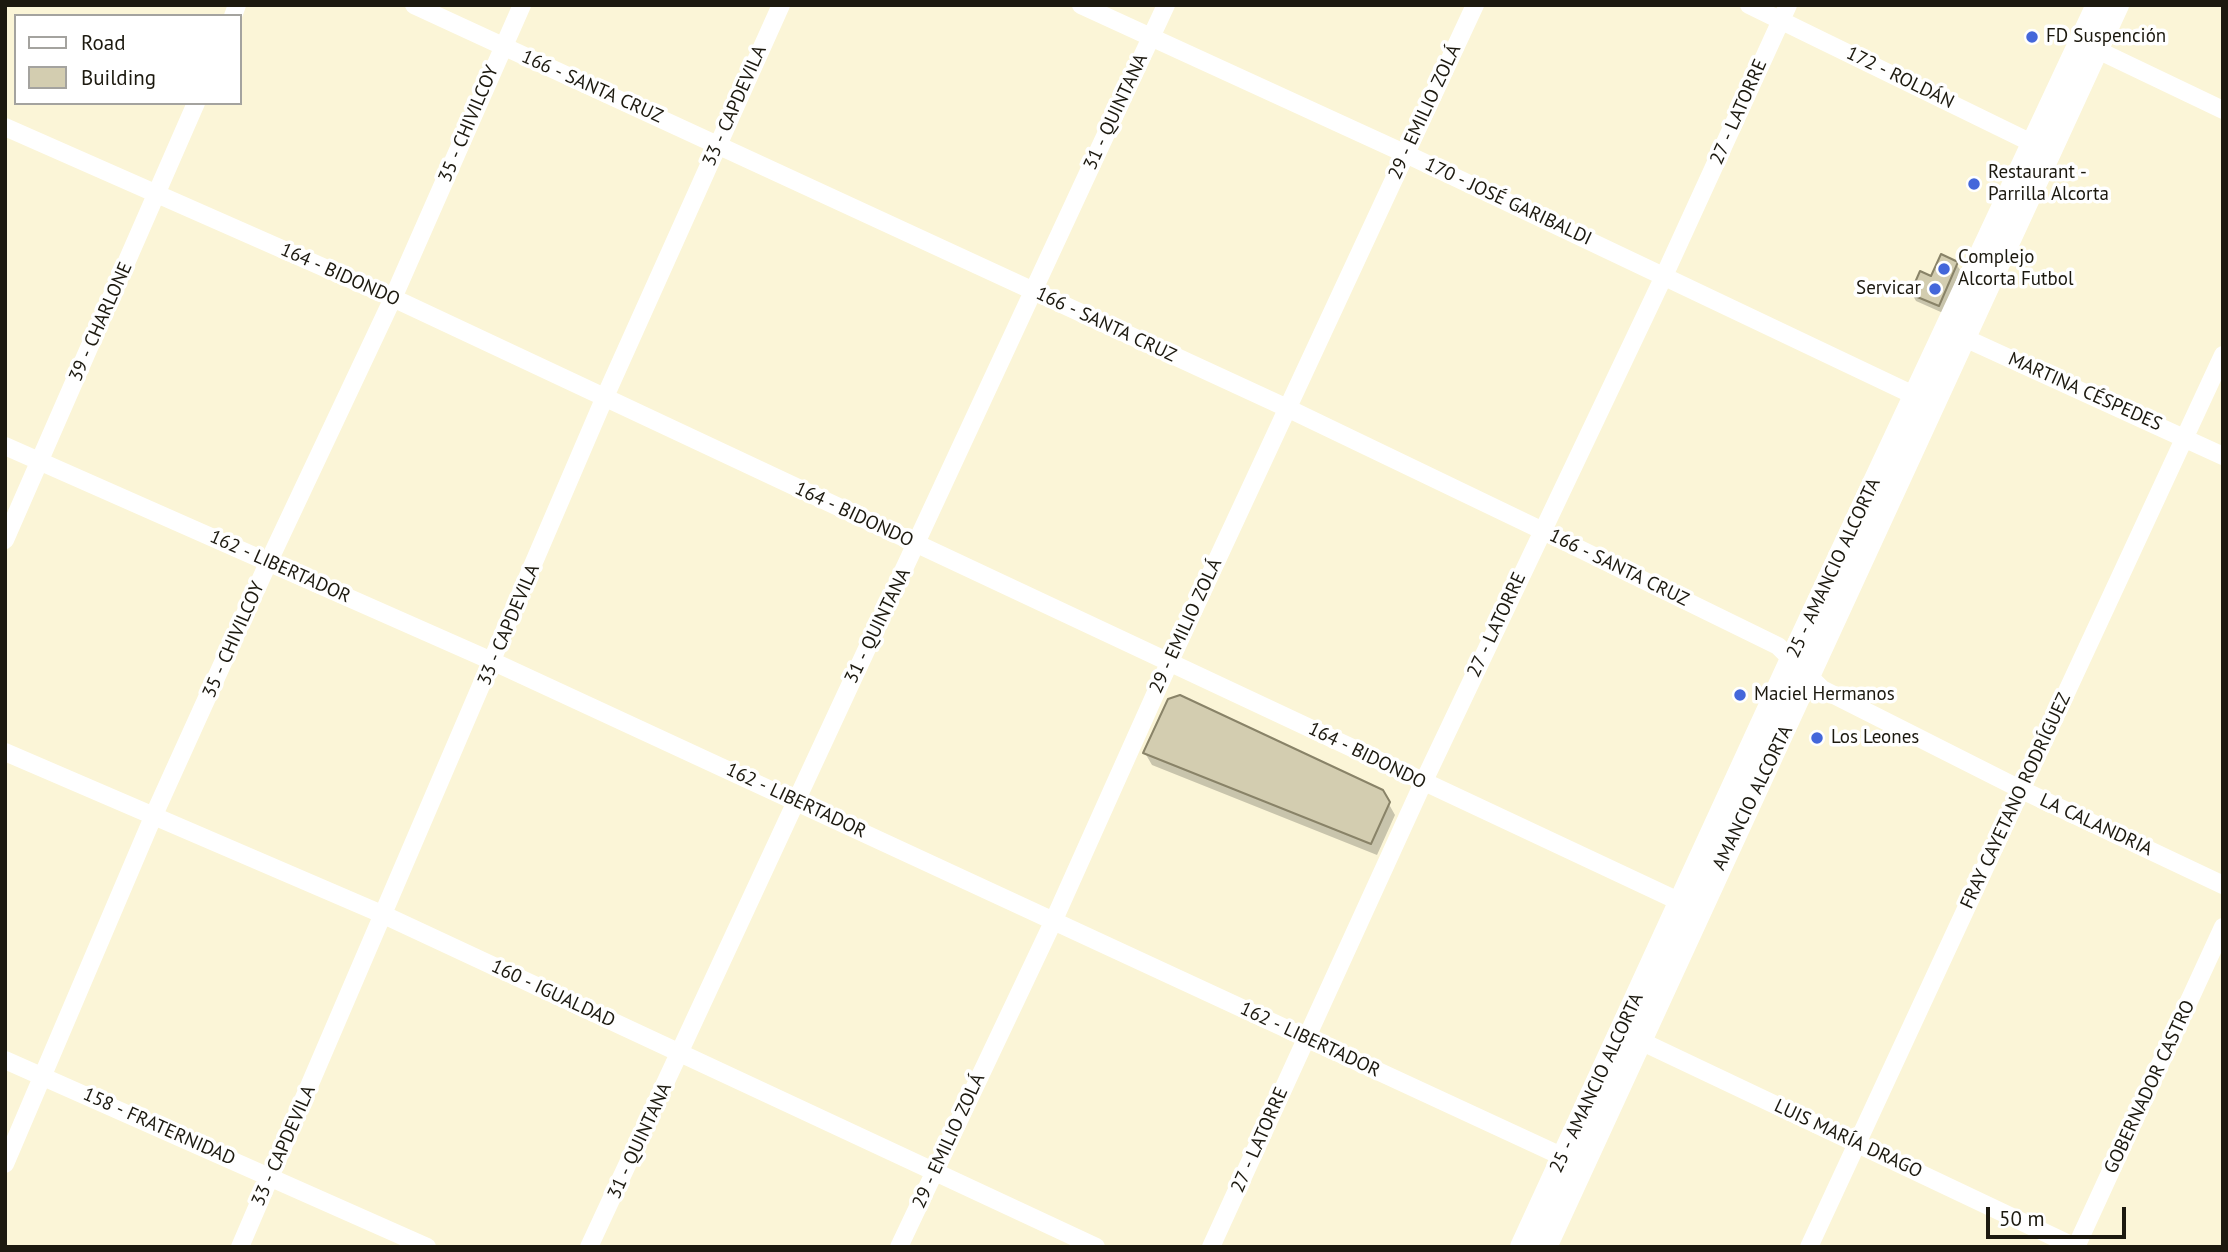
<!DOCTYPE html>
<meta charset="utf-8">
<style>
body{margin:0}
#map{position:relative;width:2228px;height:1252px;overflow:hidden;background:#fbf5d7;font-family:"PT Sans",sans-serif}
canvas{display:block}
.frame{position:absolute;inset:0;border:7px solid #1c190f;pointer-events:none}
.legend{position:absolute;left:14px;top:14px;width:228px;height:91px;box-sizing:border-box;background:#fff;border:2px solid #a4a39f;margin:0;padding:9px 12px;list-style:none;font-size:21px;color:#1c190f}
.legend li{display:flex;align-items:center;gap:14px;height:35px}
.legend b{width:35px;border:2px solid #a4a39f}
.scale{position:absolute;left:1986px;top:1207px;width:140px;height:32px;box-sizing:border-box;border:4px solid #1c190f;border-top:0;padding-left:9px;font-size:21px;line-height:24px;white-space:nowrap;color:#1c190f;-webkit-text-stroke:5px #fff;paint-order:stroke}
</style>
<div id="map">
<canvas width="2228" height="1252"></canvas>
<div class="frame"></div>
<ul class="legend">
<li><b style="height:9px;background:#fff"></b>Road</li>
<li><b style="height:19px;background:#d3cdb0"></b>Building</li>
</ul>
<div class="scale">50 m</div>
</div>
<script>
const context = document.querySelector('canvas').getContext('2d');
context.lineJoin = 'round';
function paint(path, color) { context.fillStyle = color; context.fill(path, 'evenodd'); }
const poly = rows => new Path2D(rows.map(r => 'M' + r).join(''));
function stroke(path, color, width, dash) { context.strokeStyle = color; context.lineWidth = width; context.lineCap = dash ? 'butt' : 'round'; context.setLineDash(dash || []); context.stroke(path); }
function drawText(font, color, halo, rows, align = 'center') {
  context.font = font + ' "PT Sans",sans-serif'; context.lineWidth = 7; context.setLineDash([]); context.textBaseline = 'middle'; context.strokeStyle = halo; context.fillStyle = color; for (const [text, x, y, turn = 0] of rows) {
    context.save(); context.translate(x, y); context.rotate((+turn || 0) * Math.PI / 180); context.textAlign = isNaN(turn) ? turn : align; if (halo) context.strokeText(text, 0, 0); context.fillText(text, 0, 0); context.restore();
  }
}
const shadow = poly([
 [1956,264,1961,271,1943,313,1916,301,1912,294],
 [1145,753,1382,792,1395,815,1377,855,1152,765]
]);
const building = poly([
 [1941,254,1958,262,1939,306,1910,294,1920,271,1931,276,1941,254],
 [1180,695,1383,790,1390,802,1371,844,1143,753,1168,699,1180,695]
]);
const street = poly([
 [414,5,1287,408,1541,530,1778,646,1822,689,2022,790,2223,885],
 [1081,5,1406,154,1924,400],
 [1749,5,2042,148],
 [233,16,237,5],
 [2087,45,2223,110],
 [5,127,393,298,1689,906],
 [1956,334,2223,456],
 [5,446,494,662,1572,1161],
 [5,540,196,103],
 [5,752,384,915,1096,1247],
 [1630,1036,2075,1247],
 [5,1060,427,1247],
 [5,1164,153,817,269,561,393,298,522,5],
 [240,1247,604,399,781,5],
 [589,1247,1166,5],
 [899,1247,1053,922,1170,661,1475,5],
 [1211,1247,1423,783,1664,276,1788,5],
 [1809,1247,2223,355],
 [2076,1247,2223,927]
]);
const secondary = poly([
 [1522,1247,1793,657,2098,5],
 [1545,1247,2117,5]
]);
const markers = [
 [2032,37,7,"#4467da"],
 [1974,184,7,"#4467da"],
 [1944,269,7,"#4467da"],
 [1935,289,7,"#4467da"],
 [1740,695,7,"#4467da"],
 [1817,738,7,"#4467da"]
];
const poiNames = [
 ["FD Suspención",2046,37],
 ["Restaurant -",1988,173],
 ["Parrilla Alcorta",1988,195],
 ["Complejo",1958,258],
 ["Alcorta Futbol",1958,280],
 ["Servicar",1921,289,"right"],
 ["Maciel Hermanos",1754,695],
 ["Los Leones",1831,738]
];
const streetNames = [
 ["172 - ROLDÁN",1900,78,26],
 ["166 - SANTA CRUZ",592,87,24],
 ["33 - CAPDEVILA",735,106,-66],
 ["31 - QUINTANA",1116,112,-65],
 ["29 - EMILIO ZOLÁ",1425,112,-65],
 ["27 - LATORRE",1739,112,-66],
 ["35 - CHIVILCOY",469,124,-67],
 ["170 - JOSÉ GARIBALDI",1508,202,25],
 ["164 - BIDONDO",340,275,24],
 ["39 - CHARLONE",101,322,-66],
 ["166 - SANTA CRUZ",1106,325,25],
 ["MARTINA CÉSPEDES",2085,392,24],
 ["164 - BIDONDO",854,515,25],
 ["162 - LIBERTADOR",280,567,24],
 ["166 - SANTA CRUZ",1619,568,26],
 ["25 - AMANCIO ALCORTA",1834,568,-65],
 ["33 - CAPDEVILA",509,625,-67],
 ["27 - LATORRE",1497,625,-65],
 ["31 - QUINTANA",878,626,-64],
 ["29 - EMILIO ZOLÁ",1186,626,-65],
 ["35 - CHIVILCOY",234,640,-66],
 ["164 - BIDONDO",1367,756,26],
 ["AMANCIO ALCORTA",1753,798,-64],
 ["162 - LIBERTADOR",796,801,25],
 ["FRAY CAYETANO RODRÍGUEZ",2016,801,-65],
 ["LA CALANDRIA",2096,825,25],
 ["160 - IGUALDAD",553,994,25],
 ["162 - LIBERTADOR",1310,1040,25],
 ["25 - AMANCIO ALCORTA",1597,1083,-65],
 ["GOBERNADOR CASTRO",2150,1087,-65],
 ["158 - FRATERNIDAD",159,1127,24],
 ["LUIS MARÍA DRAGO",1848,1139,25],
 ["27 - LATORRE",1260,1140,-66],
 ["31 - QUINTANA",640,1141,-65],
 ["29 - EMILIO ZOLÁ",949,1141,-65],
 ["33 - CAPDEVILA",284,1146,-66]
];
paint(shadow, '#0003');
paint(building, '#d3cdb0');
stroke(building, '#898368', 2);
stroke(street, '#fff', 18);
stroke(secondary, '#fff', 24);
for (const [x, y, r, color] of markers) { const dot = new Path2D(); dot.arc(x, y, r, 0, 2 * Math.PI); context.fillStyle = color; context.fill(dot); stroke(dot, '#fff', 2.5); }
drawText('19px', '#1c190f', '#fff', poiNames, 'left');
drawText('19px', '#1c190f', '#fff', streetNames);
</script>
